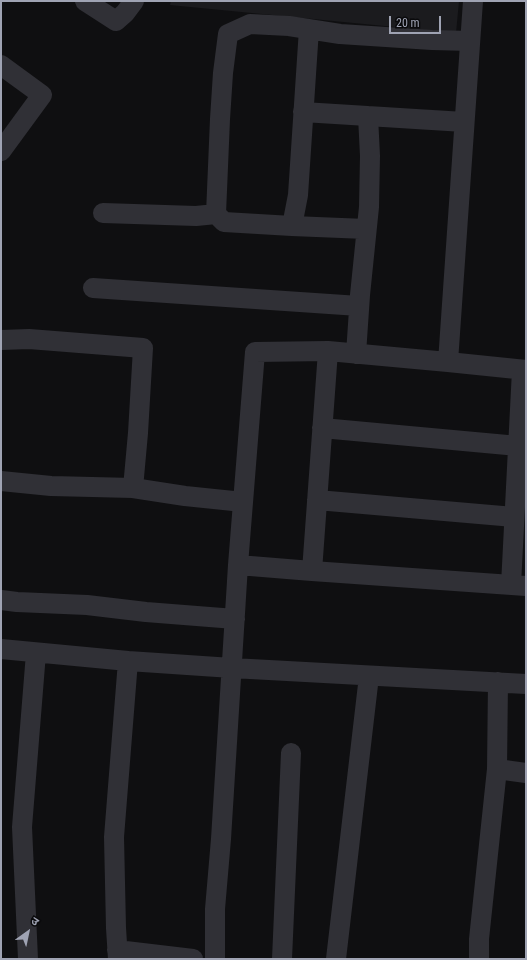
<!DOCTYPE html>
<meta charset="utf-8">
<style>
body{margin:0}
#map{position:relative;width:527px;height:960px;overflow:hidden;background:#0f0f11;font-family:"Roboto Condensed","Noto Sans Devanagari",sans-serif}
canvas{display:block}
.frame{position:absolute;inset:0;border:2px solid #9fa3b3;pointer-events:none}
.north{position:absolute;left:8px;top:912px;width:40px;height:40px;-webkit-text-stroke:3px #0a0a0c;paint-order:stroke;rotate:33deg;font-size:11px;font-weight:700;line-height:16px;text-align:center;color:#9fa3b3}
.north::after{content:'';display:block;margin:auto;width:14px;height:18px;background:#9fa3b3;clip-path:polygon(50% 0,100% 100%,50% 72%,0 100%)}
.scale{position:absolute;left:389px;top:16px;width:52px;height:18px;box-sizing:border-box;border:2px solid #9fa3b3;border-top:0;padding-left:5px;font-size:12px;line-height:14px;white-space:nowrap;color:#9fa3b3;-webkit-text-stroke:3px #0a0a0c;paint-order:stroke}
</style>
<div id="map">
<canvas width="527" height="960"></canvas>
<div class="frame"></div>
<div class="north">उ</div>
<div class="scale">20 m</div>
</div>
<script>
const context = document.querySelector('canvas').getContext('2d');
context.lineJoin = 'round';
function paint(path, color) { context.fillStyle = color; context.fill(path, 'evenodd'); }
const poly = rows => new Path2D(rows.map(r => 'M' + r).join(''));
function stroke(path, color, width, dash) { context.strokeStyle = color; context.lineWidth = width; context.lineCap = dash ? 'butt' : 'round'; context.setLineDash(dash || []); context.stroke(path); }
const built = poly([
 [171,1,459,1,456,33,170,5]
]);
const minor = poly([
 [85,1,116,21,125,13,134,1],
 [1,65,42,95,1,151],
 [303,112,464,122],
 [103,213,196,216,216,214,224,222,292,226,366,229],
 [216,214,220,119,223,73,228,34,250,24,289,26,340,34,432,40,470,41],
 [292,226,298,195,309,29],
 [93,288,359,306],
 [1,340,29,339,143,348,138,433,133,488],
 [356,354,360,295,369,207,370,156,368,116],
 [448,362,526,370],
 [322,428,518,446],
 [1,481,51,486,133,488,185,496,243,502],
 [317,500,514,517],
 [238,565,255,352,328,351],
 [312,571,526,586],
 [511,585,522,370],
 [1,600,17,602,87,605,146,612,235,619],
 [1,649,128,661],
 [497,769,526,773],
 [117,950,193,959],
 [28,959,22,827,36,653],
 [118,959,116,928,114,837,128,661,232,668,526,684],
 [215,959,215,909,221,839,238,565,312,571,328,351,448,362,473,1],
 [282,959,291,753],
 [336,959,369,676],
 [479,959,479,939,497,769,498,682]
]);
paint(built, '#1b1b1e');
stroke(minor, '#303036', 20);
</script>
